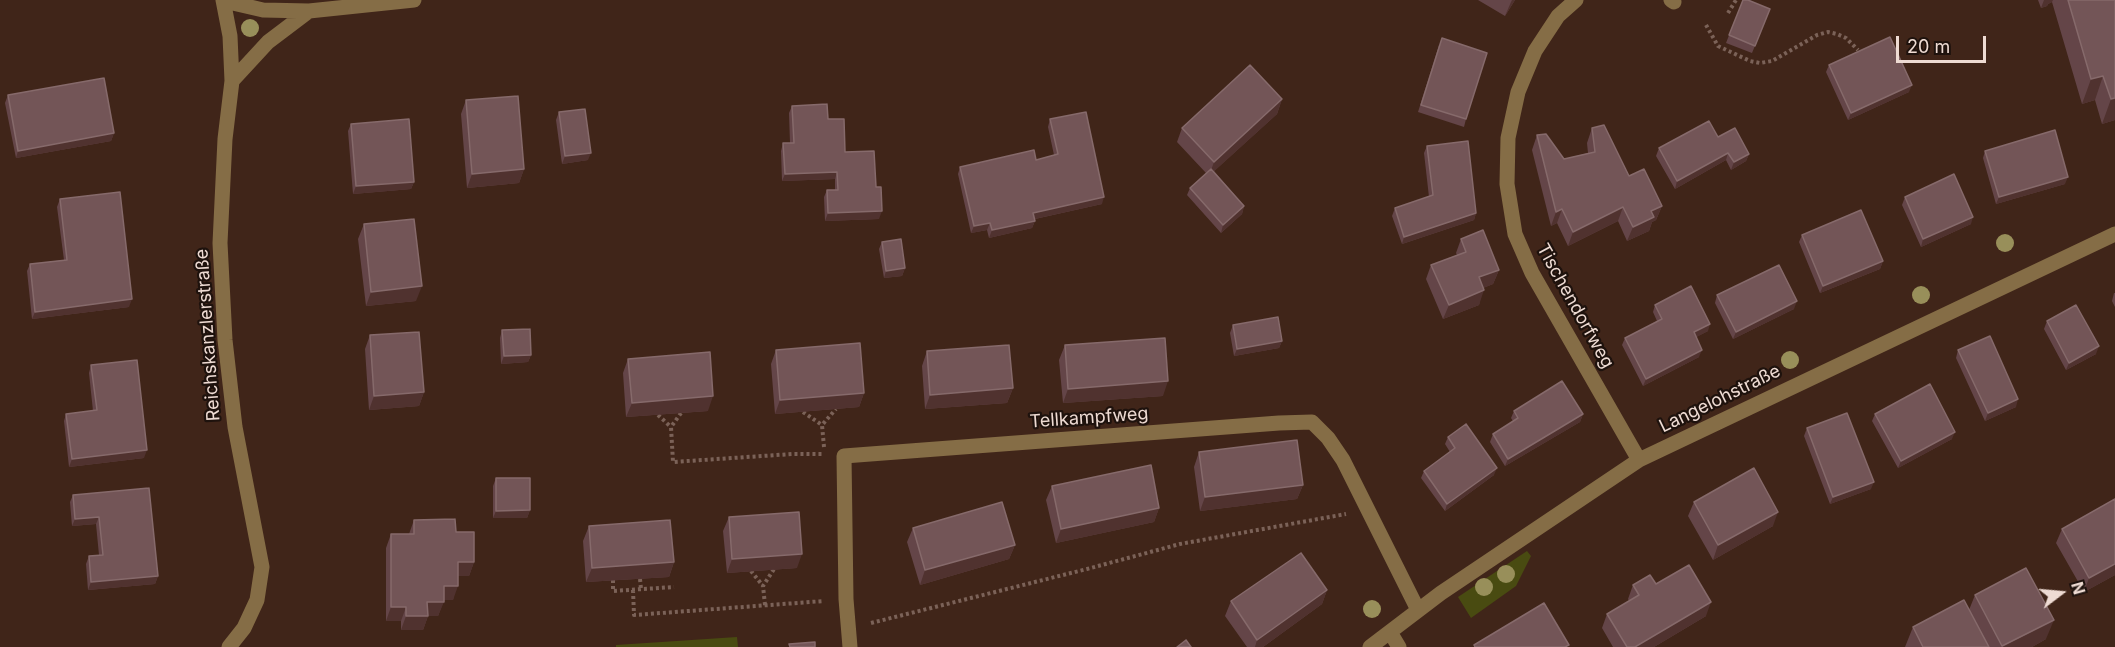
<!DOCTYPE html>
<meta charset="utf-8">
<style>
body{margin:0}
#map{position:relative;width:2115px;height:647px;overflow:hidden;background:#402519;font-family:Inter,sans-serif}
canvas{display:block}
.north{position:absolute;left:2031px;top:563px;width:60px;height:60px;-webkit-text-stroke:4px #1e120d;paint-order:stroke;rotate:74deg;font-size:16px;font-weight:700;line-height:24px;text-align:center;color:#eedbd3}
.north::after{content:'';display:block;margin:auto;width:21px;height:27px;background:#eedbd3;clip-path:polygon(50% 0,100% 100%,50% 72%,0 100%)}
.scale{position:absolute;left:1896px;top:36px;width:90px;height:27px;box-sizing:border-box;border:3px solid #eedbd3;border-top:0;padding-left:8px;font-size:18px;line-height:21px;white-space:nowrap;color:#eedbd3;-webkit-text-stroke:4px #1e120d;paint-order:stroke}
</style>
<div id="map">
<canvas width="2115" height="647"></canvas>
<div class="north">N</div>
<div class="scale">20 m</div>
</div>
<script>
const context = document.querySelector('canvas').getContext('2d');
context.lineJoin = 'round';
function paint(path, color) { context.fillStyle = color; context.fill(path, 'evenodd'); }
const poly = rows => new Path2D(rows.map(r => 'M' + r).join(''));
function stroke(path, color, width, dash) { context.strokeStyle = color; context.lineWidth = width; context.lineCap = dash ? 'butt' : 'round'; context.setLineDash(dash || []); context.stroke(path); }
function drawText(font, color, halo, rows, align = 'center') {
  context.font = font + ' Inter,sans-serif'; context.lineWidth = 4.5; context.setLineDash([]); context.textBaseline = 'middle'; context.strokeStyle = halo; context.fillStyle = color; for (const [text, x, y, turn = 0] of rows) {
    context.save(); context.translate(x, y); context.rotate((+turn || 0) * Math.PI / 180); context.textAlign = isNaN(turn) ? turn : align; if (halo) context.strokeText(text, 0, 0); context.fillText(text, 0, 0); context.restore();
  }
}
const green = poly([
 [1527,551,1531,556,1516,586,1471,618,1458,597],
 [737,637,738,647,616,647,616,645]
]);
const path = poly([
 [1728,13,1736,0],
 [1706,25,1718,46,1750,61,1760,63,1772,61,1817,35,1828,32,1837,34,1846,38,1858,50],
 [803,412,822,425],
 [681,413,671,427,673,462,792,454,822,454],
 [658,415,671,427],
 [824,447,822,425,836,409],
 [751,571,763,586],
 [640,579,641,589],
 [613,580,613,591,674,587],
 [633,590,634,615,824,601],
 [765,605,763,586,774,569],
 [871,623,1087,569,1180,544,1346,514]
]);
const minor = poly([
 [223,0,230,36,232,81,225,139,220,243,225,340,235,427,262,567,257,600,244,628,229,647],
 [1576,0,1558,16,1535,51,1518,92,1508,138,1507,184,1515,234,1532,273,1639,460],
 [1671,0,1674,2],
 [224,1,263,10,309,11,414,0],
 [232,81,268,42,309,11],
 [1390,632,1399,647],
 [850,647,846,599,844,456,1279,423,1312,422,1328,438,1343,460,1418,610],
 [1370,647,1441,593,1639,460,2115,234]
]);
const trees = [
 [250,28],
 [2005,243],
 [1921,295],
 [1790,360],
 [1506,574],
 [1484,587],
 [1372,609]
];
const wall = poly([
 [1478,0,1515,0,1505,16],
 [1743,0,1770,9,1752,53,1726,43],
 [2038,0,2115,0,2115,120,2102,124,2095,100,2082,104,2052,2,2048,4,2047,6,2041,8],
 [1439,45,1466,119,1464,127,1418,112],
 [1829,65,1909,92,1848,120,1826,72],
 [8,95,114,133,111,141,16,158,5,103],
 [1282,99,1277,114,1214,171,1244,206,1242,214,1221,233,1187,195,1190,188,1206,173,1177,142,1182,128],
 [466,100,524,169,519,183,467,188,461,114],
 [792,106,828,119,845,152,876,187,879,219,825,221,824,197,827,190,835,190,835,179,782,181,781,151,783,143,790,143,789,113],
 [559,112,588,160,562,164,556,120],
 [1050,119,1102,204,1035,219,1035,221,1032,228,989,238,987,230,971,233,958,174,960,167,1036,160,1054,155,1048,127],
 [351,124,414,182,411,189,353,194,348,131],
 [1592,128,1629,176,1662,206,1656,220,1652,222,1649,231,1627,241,1618,221,1568,246,1557,223,1551,226,1532,150,1537,135,1564,159,1588,153,1587,143],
 [1718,137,1749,154,1746,161,1731,170,1726,160,1675,189,1656,156,1659,148],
 [1427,146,1476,213,1474,220,1402,244,1392,216,1395,208,1429,197,1424,153],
 [1985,151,2065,184,1996,204,1983,158],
 [1905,197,1971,224,1921,247,1902,205],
 [60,199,129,307,32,319,27,271,30,264,64,260,57,207],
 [364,224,416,301,366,306,358,239],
 [1802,235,1883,261,1880,269,1820,293,1799,242],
 [1461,239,1499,270,1493,284,1483,288,1479,305,1443,319,1426,279,1431,265,1457,255,1456,253],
 [882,242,905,268,902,276,884,278,879,249],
 [2114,293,2115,293,2115,307,2112,301],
 [1717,295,1794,309,1733,339,1715,303],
 [1655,305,1708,331,1696,337,1699,357,1643,386,1622,345,1625,338,1657,321,1653,312],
 [2047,321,2096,354,2066,370,2044,329],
 [1233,325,1282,341,1279,348,1234,356,1230,333],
 [502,330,531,355,528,362,501,364,500,338],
 [370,335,424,392,419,406,369,410,365,349],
 [1065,345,1163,396,1063,403,1059,360],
 [776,350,864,393,859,407,775,414,771,364],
 [1958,350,2016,407,1985,421,1956,358],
 [927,351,1013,388,1007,403,925,409,922,366],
 [628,359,708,411,626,417,623,373],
 [91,365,144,458,69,467,64,421,66,414,93,411,89,373],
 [1514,411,1583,414,1580,422,1505,466,1490,442,1493,434,1513,421,1511,418],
 [1875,414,1952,439,1898,468,1872,421],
 [1807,428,1871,489,1830,504,1804,436],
 [1448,437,1494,475,1445,511,1421,478,1424,471,1450,452,1445,444],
 [1199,452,1303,485,1297,499,1200,511,1194,467],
 [496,478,530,510,527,518,493,518,493,486],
 [1052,486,1159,508,1154,522,1056,543,1046,500],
 [149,488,158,576,155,584,88,590,86,564,89,556,99,555,96,524,72,526,70,502,73,495],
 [2115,499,2115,575,2084,592,2056,543,2062,529],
 [1694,502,1773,526,1713,560,1688,516],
 [729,517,797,568,727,573,723,531],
 [414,520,456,532,474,562,469,576,458,576,453,600,444,600,438,616,428,616,423,630,401,630,401,621,386,621,386,548,391,534,409,534],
 [589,526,674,562,669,577,586,582,583,541],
 [913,528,1015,545,1009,559,920,585,907,542],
 [1656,584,1706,616,1654,647,1613,647,1602,628,1607,614,1629,601,1628,599,1633,585],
 [1327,590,1322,604,1263,647,1247,647,1225,616,1231,601],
 [1975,595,2046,639,2032,647,1905,647,1913,627,1969,610]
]);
const shadedWall = poly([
 [1512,0,1515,0,1505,16,1511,2],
 [2044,0,2053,0,2052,2,2048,4,2047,6,2041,8],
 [2103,76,2095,100,2082,104,2091,79],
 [1912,85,1909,92,1848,120,1851,113],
 [2115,98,2115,120,2102,124,2111,99],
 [1282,99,1277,114,1209,176,1214,162],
 [114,133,111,141,16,158,18,151],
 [591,153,588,160,562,164,565,156],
 [1728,153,1726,160,1675,189,1677,181],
 [1749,154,1746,161,1731,170,1734,162],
 [524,169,519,183,467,188,472,174],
 [837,172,835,179,782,181,785,174],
 [2068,177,2065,184,1996,204,1999,197],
 [414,182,411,189,353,194,356,186],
 [1104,197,1102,204,1030,220,1033,213],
 [1244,206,1242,214,1221,233,1223,225],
 [1662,206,1656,220,1652,222,1649,231,1627,241,1633,227,1651,211],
 [1623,207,1618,221,1568,246,1573,232],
 [1562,209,1557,223,1551,226,1556,212],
 [882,211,879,219,825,221,828,213],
 [1476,213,1474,220,1402,244,1404,237],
 [1973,217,1971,224,1921,247,1923,239],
 [1035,221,1032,228,989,238,992,230],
 [990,223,987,230,971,233,974,226],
 [1883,261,1880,269,1820,293,1823,286],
 [905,268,902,276,884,278,886,271],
 [1499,270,1493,284,1474,292,1479,277],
 [422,286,416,301,366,306,371,292],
 [1484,290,1479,305,1443,319,1449,305],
 [132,299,129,307,32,319,35,312],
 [1797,301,1794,309,1733,339,1736,332],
 [1710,324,1708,331,1691,340,1694,332],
 [1282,341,1279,348,1234,356,1237,349],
 [2099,346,2096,354,2066,370,2069,363],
 [1702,350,1699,357,1643,386,1646,379],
 [531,355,528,362,501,364,504,356],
 [1168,381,1163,396,1063,403,1068,389],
 [1013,388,1007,403,925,409,930,395],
 [424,392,419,406,369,410,374,396],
 [864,393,859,407,775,414,780,400],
 [713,396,708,411,626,417,632,403],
 [2018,399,2016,407,1985,421,1988,413],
 [1583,414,1580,422,1505,466,1508,459],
 [1955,432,1952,439,1898,468,1901,461],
 [147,450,144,458,69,467,72,459],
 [1497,468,1494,475,1445,511,1447,504],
 [1874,482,1871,489,1830,504,1833,497],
 [1303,485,1297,499,1200,511,1205,497],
 [1159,508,1154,522,1056,543,1061,529],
 [530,510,527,518,493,518,496,511],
 [1778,512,1773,526,1713,560,1718,545],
 [99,517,96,524,72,526,75,519],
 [1015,545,1009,559,920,585,925,570],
 [802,554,797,568,727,573,732,559],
 [458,562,474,562,469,576,453,576],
 [674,562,669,577,586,582,592,568],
 [2115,564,2115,575,2084,592,2089,578],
 [158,576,155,584,88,590,91,582],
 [444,586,458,586,453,600,439,600],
 [1327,590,1322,604,1263,647,1255,647,1257,640],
 [427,602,444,602,438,616,428,616,423,630,401,630,406,616],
 [1711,602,1706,616,1654,647,1635,647],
 [391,607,406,607,401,621,386,621],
 [2054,620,2046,639,2032,647,2002,647]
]);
const building = poly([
 [1743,0,1748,0,1770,9,1755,46,1729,35,1743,0],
 [2068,0,2115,0,2115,98,2111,99,2103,76,2091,79,2068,0],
 [1890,37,1912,85,1851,113,1829,65,1890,37],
 [1442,38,1487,53,1466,119,1421,105,1442,38],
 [1250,65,1282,99,1214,162,1182,128,1250,65],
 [104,78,114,133,18,151,8,95,104,78],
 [518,96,524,169,472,174,466,100,518,96],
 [827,104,828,119,844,119,845,152,874,151,876,187,881,187,882,211,828,213,827,190,838,190,837,172,785,174,783,143,794,143,792,106,827,104],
 [585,109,591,153,565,156,559,112,585,109],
 [1086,112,1104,197,1033,213,1035,221,992,230,990,223,974,226,960,167,1034,150,1036,160,1058,154,1050,119,1086,112],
 [409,119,414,182,356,186,351,124,409,119],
 [1709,121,1718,137,1735,128,1749,154,1734,162,1728,153,1677,181,1659,148,1709,121],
 [1604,125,1629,176,1644,169,1662,206,1651,211,1654,217,1633,227,1623,207,1573,232,1562,209,1556,212,1537,135,1546,134,1564,159,1595,152,1592,128,1604,125],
 [2055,130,2068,177,1999,197,1985,151,2055,130],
 [1468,141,1476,213,1404,237,1395,208,1433,195,1427,146,1468,141],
 [1211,169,1244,206,1223,225,1190,188,1211,169],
 [1954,174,1973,217,1923,239,1905,197,1954,174],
 [120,192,132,299,35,312,30,264,67,260,60,199,120,192],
 [1861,210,1883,261,1823,286,1802,235,1861,210],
 [414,219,422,286,371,292,364,224,414,219],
 [1483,230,1499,270,1479,277,1484,290,1449,305,1431,265,1466,252,1461,239,1483,230],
 [901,239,905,268,886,271,882,242,901,239],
 [1779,265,1797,301,1736,332,1717,295,1779,265],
 [1691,286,1710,324,1694,332,1702,350,1646,379,1625,338,1662,319,1655,305,1691,286],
 [2076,305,2099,346,2069,363,2047,321,2076,305],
 [1278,317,1282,341,1237,349,1233,325,1278,317],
 [530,329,531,355,504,356,502,330,530,329],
 [419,332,424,392,374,396,370,335,419,332],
 [1990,336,2018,399,1988,413,1958,350,1990,336],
 [1165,338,1168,381,1068,389,1065,345,1165,338],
 [860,343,864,393,780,400,776,350,860,343],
 [1009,345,1013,388,930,395,927,351,1009,345],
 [710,352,713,396,632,403,628,359,710,352],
 [137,360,147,450,72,459,66,414,97,410,91,365,137,360],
 [1562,381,1583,414,1508,459,1493,434,1518,418,1514,411,1562,381],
 [1930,384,1955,432,1901,461,1875,414,1930,384],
 [1847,413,1874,482,1833,497,1807,428,1847,413],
 [1466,424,1497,468,1447,504,1424,471,1455,448,1448,437,1466,424],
 [1297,440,1303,485,1205,497,1199,452,1297,440],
 [1151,465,1159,508,1061,529,1052,486,1151,465],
 [1754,468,1778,512,1718,545,1694,502,1754,468],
 [496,478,530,478,530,510,496,511,496,478],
 [149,488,158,576,91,582,89,556,103,555,99,517,75,519,73,495,149,488],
 [2115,499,2115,564,2089,578,2062,529,2115,499],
 [1002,502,1015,545,925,570,913,528,1002,502],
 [799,512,802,554,732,559,729,517,799,512],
 [455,519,456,532,474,532,474,562,458,562,458,586,444,586,444,602,427,602,428,616,406,616,406,607,391,607,391,534,414,534,414,520,455,519],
 [670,520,674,562,592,568,589,526,670,520],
 [1301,553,1327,590,1257,640,1231,601,1301,553],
 [1689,565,1711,602,1635,647,1627,647,1607,614,1639,595,1633,585,1650,575,1656,584,1689,565],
 [2026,568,2054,620,2002,646,1975,595,2026,568],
 [1964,600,1989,647,1923,647,1913,627,1964,600],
 [1544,603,1569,645,1565,647,1475,647,1474,645,1544,603],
 [1186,640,1191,647,1177,647,1186,640],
 [815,642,815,647,790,647,789,644,815,642]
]);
const streetNames = [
 ["Tischendorfweg",1575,306,61],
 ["Reichskanzlerstraße",208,335,-94],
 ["Langelohstraße",1720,399,-26],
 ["Tellkampfweg",1089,418,-4]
];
paint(green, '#494b11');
stroke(path, '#7b6258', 4, [3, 3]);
stroke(minor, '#856d46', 15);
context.fillStyle = '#988f5a';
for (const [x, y] of trees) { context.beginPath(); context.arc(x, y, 9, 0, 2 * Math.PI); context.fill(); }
paint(wall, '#644548');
paint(shadedWall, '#50322f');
paint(building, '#735557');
stroke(building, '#866a6b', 1.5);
drawText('18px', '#eedbd3', '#1e120d', streetNames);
</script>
